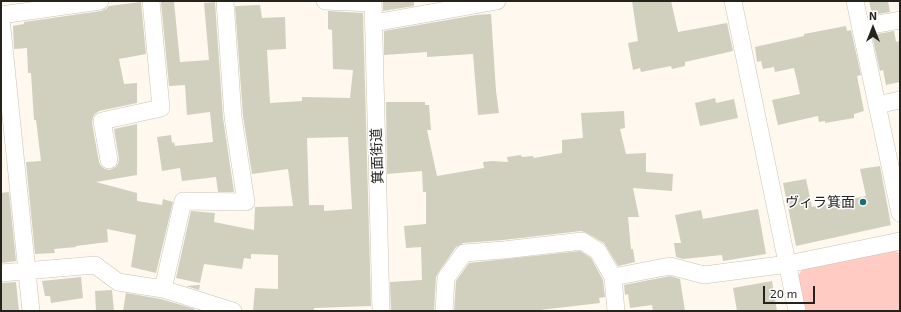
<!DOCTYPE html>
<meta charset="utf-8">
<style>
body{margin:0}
#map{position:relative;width:901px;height:312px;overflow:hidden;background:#fef8ef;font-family:"Exo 2",sans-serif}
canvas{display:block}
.frame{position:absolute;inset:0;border:2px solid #26231d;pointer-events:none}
.north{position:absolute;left:853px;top:8px;width:40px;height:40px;-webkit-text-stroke:3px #fff;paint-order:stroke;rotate:0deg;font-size:11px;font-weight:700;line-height:16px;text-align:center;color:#26231d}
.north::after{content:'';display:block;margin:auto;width:14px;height:18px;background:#26231d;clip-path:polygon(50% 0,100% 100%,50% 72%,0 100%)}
.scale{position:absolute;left:763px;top:286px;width:52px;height:18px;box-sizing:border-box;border:2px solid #26231d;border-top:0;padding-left:5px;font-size:12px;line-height:14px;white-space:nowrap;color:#26231d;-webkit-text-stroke:3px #fff;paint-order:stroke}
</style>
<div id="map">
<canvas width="901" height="312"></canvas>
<div class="frame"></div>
<div class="north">N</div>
<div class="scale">20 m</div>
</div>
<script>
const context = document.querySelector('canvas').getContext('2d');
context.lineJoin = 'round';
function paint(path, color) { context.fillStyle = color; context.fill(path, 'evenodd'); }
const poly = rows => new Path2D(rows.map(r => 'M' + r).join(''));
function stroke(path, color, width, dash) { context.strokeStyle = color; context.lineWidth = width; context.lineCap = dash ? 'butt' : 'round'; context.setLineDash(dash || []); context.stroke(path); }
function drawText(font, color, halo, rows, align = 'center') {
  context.font = font + ' "Exo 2","Noto Sans JP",sans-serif'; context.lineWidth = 3; context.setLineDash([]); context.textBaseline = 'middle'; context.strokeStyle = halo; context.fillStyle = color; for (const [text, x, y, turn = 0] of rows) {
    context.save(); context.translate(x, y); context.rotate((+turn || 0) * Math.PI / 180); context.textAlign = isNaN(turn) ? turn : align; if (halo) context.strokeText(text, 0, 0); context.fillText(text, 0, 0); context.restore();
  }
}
const green = poly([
 [892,248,899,253,900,257,900,311,805,311,797,277,804,267]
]);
const building = poly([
 [383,1,414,1,414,6,383,11],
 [632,1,671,1,678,32,727,23,733,51,685,62,685,66,672,69,671,66,641,72,640,68,633,70,628,43,638,41],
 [869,1,888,1,890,12,872,15],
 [141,2,146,54,119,59,124,84,137,83,137,103,99,111,95,114,93,117,92,123,99,162,101,166,105,169,110,170,116,167,118,164,119,159,114,129,137,124,137,175,96,182,137,193,137,201,162,205,163,199,173,202,156,273,131,267,136,235,107,229,108,242,76,246,76,247,54,249,55,253,35,254,26,162,41,161,36,120,34,120,31,73,28,73,27,48,14,49,13,26,24,24,24,22,101,11,106,9,109,6],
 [161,2,174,2,180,62,209,60,204,3,215,2,223,118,234,192,218,192,216,177,182,181,180,168,162,171,157,137,171,135,172,143,174,142,175,146,213,142,210,112,187,115,185,85,169,86],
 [260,5,262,18,285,17,286,49,267,50,270,103,302,101,302,97,350,98,353,70,333,69,332,30,328,29,328,11,363,13,371,306,314,308,314,311,253,311,255,288,278,289,278,255,251,254,251,259,244,258,242,269,204,264,200,283,176,278,191,211,215,213,214,222,254,230,255,207,293,206,288,169,252,174,243,116,235,6],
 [348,137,352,209,324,211,324,205,309,205,307,138],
 [491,14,496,91,499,113,478,115,473,54,427,57,427,52,384,55,384,31,476,15],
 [846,26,847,31,851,30,861,75,857,76,864,111,854,114,854,118,825,123,825,121,819,122,818,116,778,125,772,100,800,94,794,68,775,72,774,67,763,69,761,61,757,62,755,47,804,36,804,34],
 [894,31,896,42,900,41,900,82,886,85,883,70,880,71,872,35],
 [715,98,716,103,734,99,738,118,700,126,695,103],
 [386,102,425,102,425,105,429,105,431,130,427,130,437,176,484,168,483,162,492,161,508,162,507,157,521,155,522,157,533,156,534,158,562,153,562,140,583,138,581,113,624,111,625,128,620,129,626,154,646,153,646,172,673,174,672,191,633,188,639,217,628,217,631,249,633,249,635,262,618,266,604,243,587,233,581,231,503,240,463,243,456,247,438,273,436,277,434,311,391,311,390,282,422,280,421,247,406,248,404,226,426,224,426,192,423,192,422,171,387,174],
 [880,166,891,225,796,246,783,183,806,179,812,207,866,196,860,169],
 [9,192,16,261,1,263,1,193],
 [758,209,766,254,723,261,722,255,683,259,676,257,674,243,681,243,675,215,701,210,703,219],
 [580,251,591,258,603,280,605,297,599,298,600,303,540,310,540,311,454,311,456,281,469,263],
 [670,276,680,279,685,311,653,311,652,305,630,308,628,294,625,295,624,285],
 [81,277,83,298,51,303,50,296,45,296,42,281],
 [772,281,777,311,737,311,733,288],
 [16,282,19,311,1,311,1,283],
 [200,285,199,290,186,286],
 [112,290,114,311,96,311,95,291],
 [126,293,161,299,195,309,194,311,123,311]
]);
const minor = poly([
 [325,1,373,3],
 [373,1,381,311],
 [733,1,797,311],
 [855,1,900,213],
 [1,15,100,1],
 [1,18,31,311],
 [374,23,497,1],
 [861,27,900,20],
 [877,105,900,100],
 [109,160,102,121,161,108,151,1],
 [1,273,95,265,118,282,163,289,233,311],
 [613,277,670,266,704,275,788,264,900,241],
 [163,289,183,201,246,202,233,117,225,1],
 [444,311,446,278,464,253,504,250,582,241,598,251,613,277,616,311]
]);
const markers = [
 [863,202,4,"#216c72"]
];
const streetNames = [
 ["箕面街道",377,156,-92]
];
const poiNames = [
 ["ヴィラ箕面",855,202]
];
paint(green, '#ffcbc2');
paint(building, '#d1cfbe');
stroke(minor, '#cbc2b3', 18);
stroke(minor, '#fff', 17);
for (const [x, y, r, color] of markers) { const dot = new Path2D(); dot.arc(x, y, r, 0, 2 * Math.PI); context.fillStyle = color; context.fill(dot); stroke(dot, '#fff', 1.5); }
drawText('14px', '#26231d', '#fff', streetNames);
drawText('14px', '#26231d', '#fff', poiNames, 'right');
</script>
